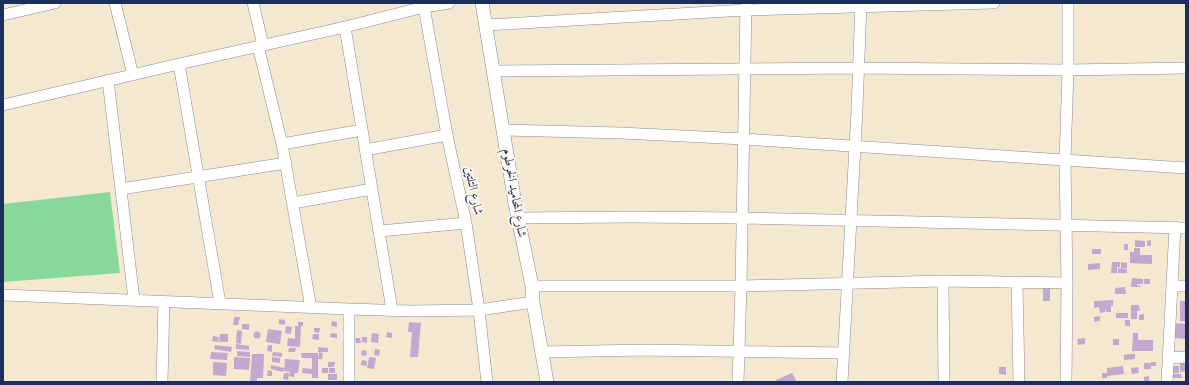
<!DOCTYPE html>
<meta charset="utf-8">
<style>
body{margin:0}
#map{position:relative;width:1189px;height:385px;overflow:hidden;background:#f5e8d0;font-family:"IM FELL French Canon",serif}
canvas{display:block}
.frame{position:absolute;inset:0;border:4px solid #1b2f5e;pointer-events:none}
</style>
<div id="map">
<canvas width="1189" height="385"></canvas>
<div class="frame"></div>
</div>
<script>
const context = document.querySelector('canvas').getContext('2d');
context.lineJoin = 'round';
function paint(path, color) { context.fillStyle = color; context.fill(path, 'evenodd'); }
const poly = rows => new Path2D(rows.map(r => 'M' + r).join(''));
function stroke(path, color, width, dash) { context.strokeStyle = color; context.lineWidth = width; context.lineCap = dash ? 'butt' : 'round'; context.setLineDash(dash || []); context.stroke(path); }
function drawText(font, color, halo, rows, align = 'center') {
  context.font = font + ' "IM FELL French Canon",Amiri,serif'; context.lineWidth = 4; context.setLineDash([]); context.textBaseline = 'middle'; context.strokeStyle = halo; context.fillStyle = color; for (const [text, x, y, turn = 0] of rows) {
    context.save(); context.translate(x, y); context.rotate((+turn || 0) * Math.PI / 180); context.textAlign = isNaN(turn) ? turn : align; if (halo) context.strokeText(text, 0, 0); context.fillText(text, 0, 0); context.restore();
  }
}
const green = poly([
 [110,192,120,273,3,282,3,204]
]);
const building = poly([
 [1135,240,1145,241,1145,247,1135,247],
 [1151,240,1151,246,1147,246,1147,241],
 [1124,244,1128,244,1128,250,1124,250],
 [1134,248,1140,248,1140,255,1152,255,1152,264,1130,263,1130,252,1134,252],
 [1092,249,1101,249,1101,254,1092,254],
 [1112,262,1120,262,1120,267,1117,267,1117,273,1111,273],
 [1121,262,1127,263,1127,268,1121,268],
 [1100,263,1100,269,1088,270,1088,264],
 [1118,268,1127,269,1127,273,1118,273],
 [1132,278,1143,279,1143,284,1137,284,1137,285,1141,286,1141,287,1131,287],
 [1144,279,1150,279,1150,284,1144,284],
 [1043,287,1050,287,1050,301,1043,301],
 [1125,287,1126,294,1115,294,1115,288],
 [1113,300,1113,306,1111,306,1111,312,1106,312,1105,307,1105,312,1100,313,1099,307,1094,308,1094,301],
 [1180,301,1186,301,1186,321,1180,321],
 [1131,305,1139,305,1140,311,1137,311,1137,319,1131,319],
 [1116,313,1128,313,1128,318,1116,318],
 [1144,314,1144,320,1139,320,1139,315],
 [1100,316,1100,321,1094,322,1094,317],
 [234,317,240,317,238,325,233,325],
 [279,319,285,320,285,325,279,324],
 [1125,320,1130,320,1130,326,1125,326],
 [332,321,337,322,337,327,331,326],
 [298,322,303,322,303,326,301,326,300,347,287,346,288,338,295,339,295,326,299,326,298,325],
 [409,322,421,323,418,357,410,357,412,332,408,332],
 [1175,323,1186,324,1186,339,1174,338],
 [242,324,249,324,249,330,242,329],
 [286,326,292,327,291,334,285,333],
 [314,328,320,328,319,333,314,332],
 [268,329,282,331,280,344,266,342],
 [237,330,242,331,241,344,236,343],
 '253.5 335a3.5 3.5 0 1 1 7 0a3.5 3.5 0 1 1-7 0Z',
 [387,332,392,333,392,338,386,337],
 [331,333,337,334,337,338,330,337],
 [372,333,379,334,378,343,371,342],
 [1133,333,1138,333,1138,340,1153,340,1153,351,1132,351],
 [220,334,228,334,228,342,219,342],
 [313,334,319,334,319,340,312,339],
 [213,336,219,337,218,342,212,341],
 [362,337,367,337,367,343,362,342],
 [355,338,360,338,361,343,356,343],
 [1085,338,1085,344,1078,345,1077,339],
 [1113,339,1119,339,1119,345,1113,345],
 [236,344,249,346,249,350,236,349],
 [215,345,232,347,231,352,214,349],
 [268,345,272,345,272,352,267,351],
 [318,347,328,348,328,352,318,352],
 [289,348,296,348,295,352,288,352],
 [375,349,380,350,379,356,374,355],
 [362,350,367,351,366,356,361,355],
 [237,351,250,352,250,357,237,356],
 [211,352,228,353,227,360,210,359],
 [273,352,282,353,282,357,272,356],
 [319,352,323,353,322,359,318,359],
 [301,353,318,353,318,378,312,378,312,374,302,373,303,368,312,369,312,358,302,358],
 [252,354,264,354,263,378,257,378,257,382,250,382],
 [1129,354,1135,354,1135,359,1124,360,1124,355],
 [234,357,250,358,249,370,234,369],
 [272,357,280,358,280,363,272,362],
 [369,357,376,358,374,369,367,368],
 [285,359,300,360,298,373,295,373,294,377,289,376,290,372,284,371],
 [362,360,367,361,366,366,361,365],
 [213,362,227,363,226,376,213,375],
 [328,362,335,362,334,367,328,367],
 [1151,362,1156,362,1156,366,1151,366,1151,369,1144,369,1144,363,1151,363],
 [1180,362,1186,362,1186,371,1180,372],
 [271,365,284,368,283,372,271,369],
 [1123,366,1124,374,1107,376,1107,378,1102,378,1102,373,1107,373,1107,368],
 [1173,366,1179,366,1179,373,1173,373],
 [999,367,1006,367,1006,375,999,374],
 [1138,367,1139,373,1132,374,1131,368],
 [322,368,328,368,328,373,322,373],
 [329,368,335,368,335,373,329,373],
 [268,370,272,371,272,376,267,376],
 [284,373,289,373,288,380,283,379],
 [792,373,797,382,777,382,776,380],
 [328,374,337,374,337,380,328,380],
 [1173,374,1181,374,1182,378,1173,378],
 [1149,376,1149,382,1144,382,1144,377]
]);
const minor = poly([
 [115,3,133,75],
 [253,3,263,45],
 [424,7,447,135,466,223,479,310,487,382],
 [3,15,55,3],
 [487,25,746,10,994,3],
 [345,27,392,310],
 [258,46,282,144,311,308],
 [179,64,220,303],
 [494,71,858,68,1068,70,1186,68],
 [108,80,134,300],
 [3,105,179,64,345,27,424,7,449,3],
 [504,130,621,133,744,139,1186,168],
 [282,144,362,130],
 [365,150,447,135],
 [121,189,286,163],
 [293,203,372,189],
 [518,218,631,217,742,218,1186,228],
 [380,231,466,223],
 [943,281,944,382],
 [1017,282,1019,382],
 [532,286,741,286,943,281,1067,283],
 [1173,286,1186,286],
 [3,295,349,309,411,311,479,310,533,302],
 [541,352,644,350,844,353],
 [1168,358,1186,357],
 [162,382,164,301],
 [349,382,349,309],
 [738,382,741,286,746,3],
 [842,382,857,110,861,3],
 [1066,382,1067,283,1065,160,1068,70,1068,3],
 [1167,382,1175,227]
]);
const tertiary = poly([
 [482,3,515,203,532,286,533,302,547,382]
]);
const streetNames = [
 ["شارع التلتين",473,191,78],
 ["شارع المحاميد الخرطوم",514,193,80]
];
paint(green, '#88d999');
paint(building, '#c2a8cf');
stroke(minor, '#888c97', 12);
stroke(tertiary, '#888c97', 14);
stroke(minor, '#fff', 11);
stroke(tertiary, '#fff', 13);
drawText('13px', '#1b2f5e', '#fbf7ec', streetNames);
</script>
